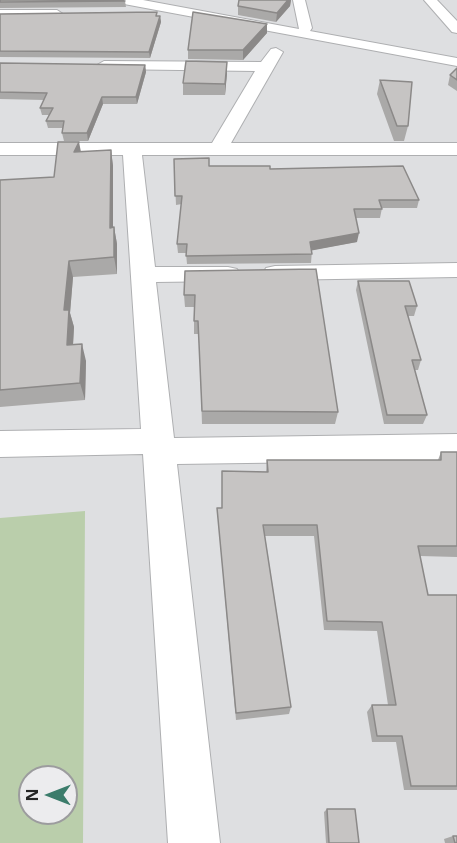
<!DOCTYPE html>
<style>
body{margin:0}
#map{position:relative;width:457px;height:843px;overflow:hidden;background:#dedfe1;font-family:"Noto Sans",sans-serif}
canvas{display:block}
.north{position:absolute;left:18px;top:765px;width:60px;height:60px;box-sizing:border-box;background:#ececee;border:2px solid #9c9c9e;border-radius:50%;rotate:270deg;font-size:16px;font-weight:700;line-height:24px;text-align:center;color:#242525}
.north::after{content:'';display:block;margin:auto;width:21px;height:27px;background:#3b7c6b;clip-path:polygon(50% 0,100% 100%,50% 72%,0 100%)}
</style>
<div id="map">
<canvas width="457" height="843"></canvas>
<div class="north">N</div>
</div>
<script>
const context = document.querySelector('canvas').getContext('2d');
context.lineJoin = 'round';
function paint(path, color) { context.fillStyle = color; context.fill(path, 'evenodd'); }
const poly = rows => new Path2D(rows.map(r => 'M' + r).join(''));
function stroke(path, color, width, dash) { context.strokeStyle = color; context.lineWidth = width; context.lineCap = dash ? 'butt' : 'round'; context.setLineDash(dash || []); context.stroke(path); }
const green = poly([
 [85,511,83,843,0,843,0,518],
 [30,777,66,777,66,813,30,813]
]);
const minor = poly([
 [118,0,143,0,299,29,293,0,305,0,312,28,310,31,457,58,457,66,124,4,118,0],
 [424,0,437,0,457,21,457,33,452,32,424,0],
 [0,10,57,10,63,14,57,18,0,18,0,10],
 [276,48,283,52,231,143,457,143,457,155,142,155,155,267,228,267,237,269,240,274,237,279,228,281,156,282,174,438,457,434,457,460,177,464,220,843,168,843,143,454,0,457,0,431,141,429,123,155,0,155,0,143,212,143,255,71,104,69,97,65,104,61,261,62,271,49,276,48],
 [457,263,457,277,275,280,266,278,263,273,266,268,275,266,457,263]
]);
const wall = poly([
 [0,0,125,1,126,7,0,8],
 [239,0,291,0,290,6,276,22,238,15,238,6],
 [157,12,157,16,160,16,161,22,150,58,0,57,0,14],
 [267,24,267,33,243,60,188,59,188,50],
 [0,63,145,65,146,72,137,104,103,104,88,141,64,141,62,133,63,128,48,128,46,121,49,115,42,115,40,108,44,100,0,99],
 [457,68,457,91,448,85,450,75],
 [227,73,225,95,183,95,183,83],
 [380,80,408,126,404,141,394,141,377,94],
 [111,150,113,166,113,227,114,227,117,244,117,274,73,277,70,313,74,327,73,345,86,361,85,400,0,407,0,180,54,177,81,152],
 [174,159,209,166,270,169,419,200,417,208,382,208,380,218,356,218,357,242,312,250,311,263,187,264,186,253,178,253,177,244,182,204,176,205],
 [185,271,338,412,335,424,202,424,199,334,194,334,194,321,195,307,185,307,184,295],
 [358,281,417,306,414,316,408,316,421,360,418,370,414,370,427,415,423,424,384,424,356,290],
 [441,452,457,452,457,557,420,556,428,595,457,595,457,790,404,790,396,742,372,742,367,712,372,705,388,705,377,631,324,630,314,536,265,536,291,707,289,714,236,720,217,508,222,508,266,472,267,460,438,460],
 [327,809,359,843,326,843,324,812],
 [453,836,457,843,445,843,444,839]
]);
const shadedWall = poly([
 [288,0,291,0,290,6,276,22,277,13],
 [160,16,161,22,150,58,149,52],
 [267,24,267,33,243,60,243,50],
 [227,62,227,73,225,95,225,84],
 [145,65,146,72,137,104,136,97],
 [102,97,103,104,88,141,87,133],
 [79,142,82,157,74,152],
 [111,150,113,166,113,244,110,228],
 [114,227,117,244,117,274,114,257],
 [359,233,357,242,309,251,310,242],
 [69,261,73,277,70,313,74,327,72,362,67,345,64,310],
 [82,344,86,361,85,400,80,383]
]);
const building = poly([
 [0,0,119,0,125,1,0,2,0,0],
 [239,0,288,0,277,13,238,6,239,0],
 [157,12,156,16,160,16,149,52,0,51,0,14,157,12],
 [193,12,267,24,243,50,188,50,193,12],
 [186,61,227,62,225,84,183,83,186,61],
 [0,63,145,65,136,97,102,97,87,133,62,133,64,121,46,121,53,108,40,108,47,93,0,92,0,63],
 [457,68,457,80,450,75,457,68],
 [380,80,412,82,408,126,397,126,380,80],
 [58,142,79,142,74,152,111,150,110,228,114,227,114,257,69,261,64,310,69,310,67,345,82,344,80,383,0,390,0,180,54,177,58,142],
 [209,158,209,166,270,166,270,169,403,166,419,200,379,200,382,209,354,209,359,233,310,242,312,254,186,256,187,244,177,244,182,196,175,196,174,159,209,158],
 [316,269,338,412,202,411,198,321,194,321,195,295,184,295,185,271,316,269],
 [358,281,409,281,417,306,405,306,421,360,412,360,427,415,387,415,358,281],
 [441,452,457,452,457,546,418,546,428,595,457,595,457,786,411,786,402,736,377,736,372,705,396,705,382,622,327,621,317,525,263,525,291,707,236,713,217,508,222,508,222,471,268,472,267,460,441,460,441,452],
 [327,809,355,809,359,843,329,843,327,809],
 [453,836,457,836,457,843,455,843,453,836]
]);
paint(green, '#baceab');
stroke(minor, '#aeafb1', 2);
paint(minor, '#fff');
paint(wall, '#aaa9a8');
paint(shadedWall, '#8b8988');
paint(building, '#c6c4c3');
stroke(building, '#8b8988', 1.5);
</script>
